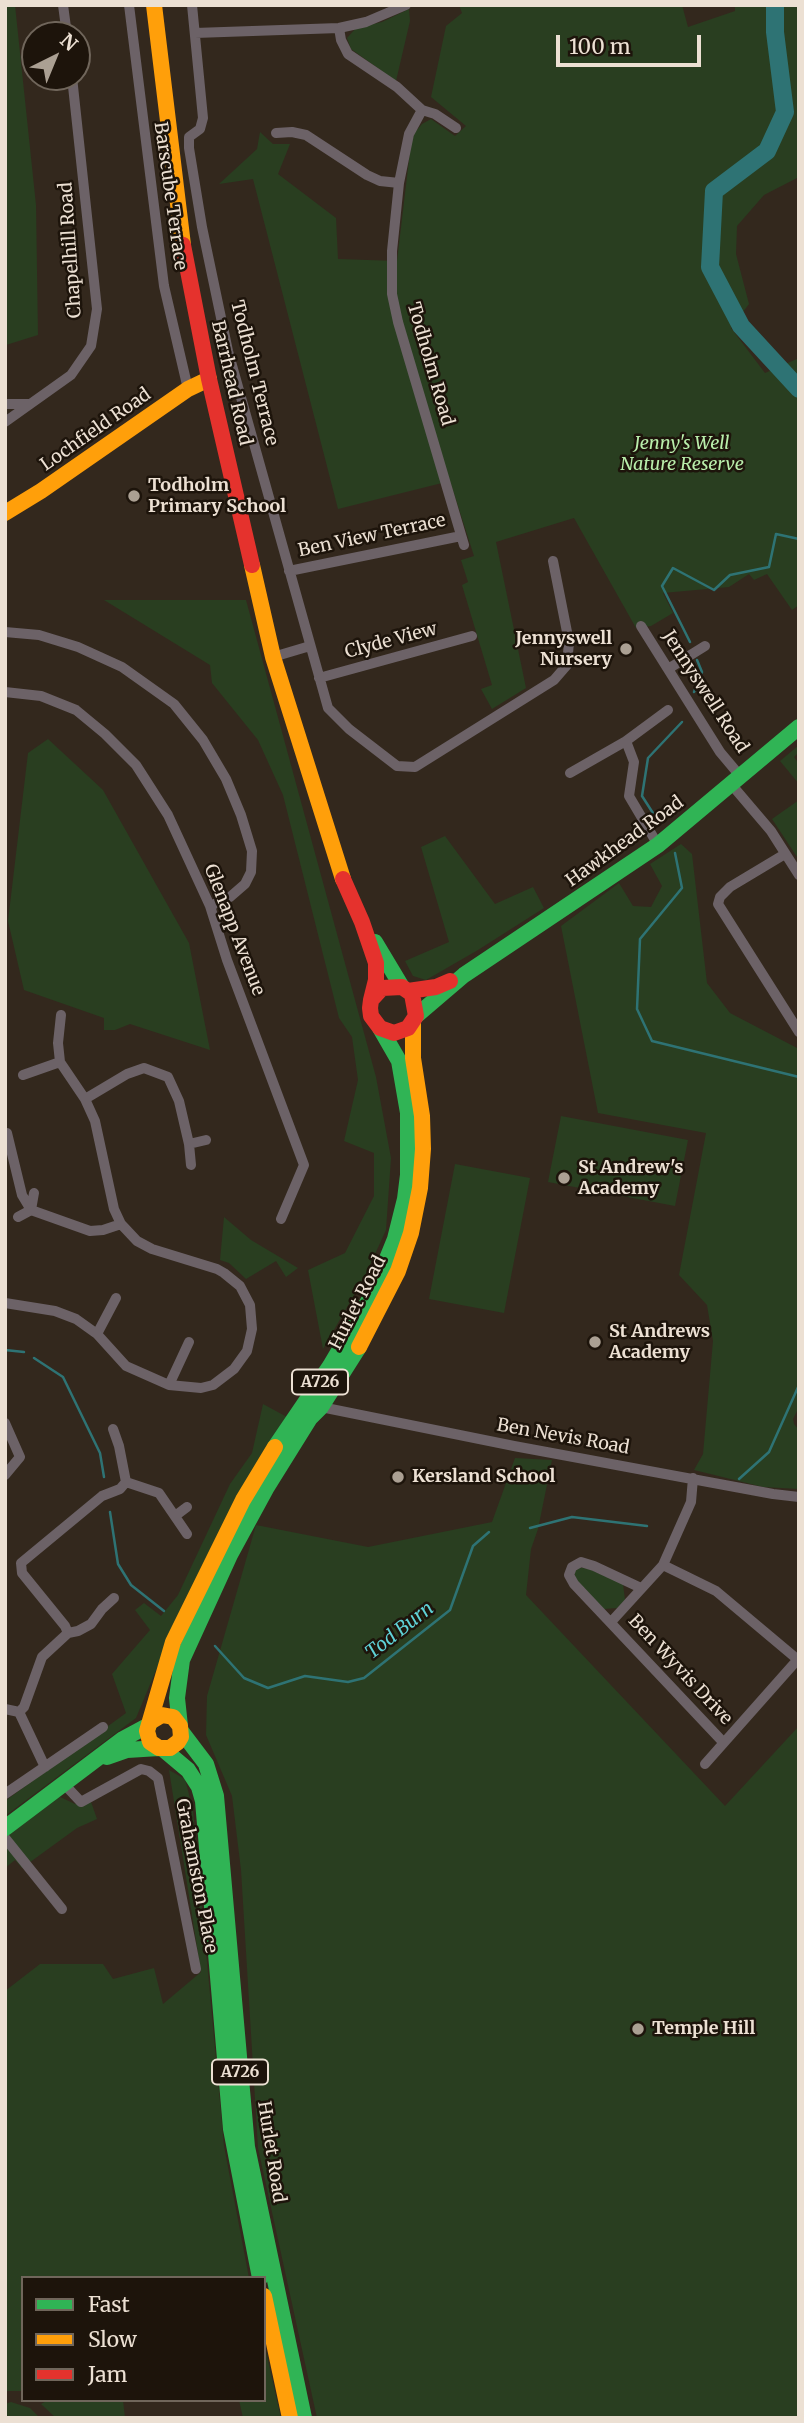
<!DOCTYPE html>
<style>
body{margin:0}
#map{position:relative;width:804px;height:2423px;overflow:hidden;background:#33281d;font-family:Merriweather,serif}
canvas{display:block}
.frame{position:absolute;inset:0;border:7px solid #ece0d3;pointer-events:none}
.legend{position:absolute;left:21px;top:2276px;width:245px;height:126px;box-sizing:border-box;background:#1d140b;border:2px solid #70665b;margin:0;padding:9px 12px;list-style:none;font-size:21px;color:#ece0d3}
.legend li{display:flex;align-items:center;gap:14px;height:35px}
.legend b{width:35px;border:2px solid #70665b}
.north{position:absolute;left:21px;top:21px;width:70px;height:70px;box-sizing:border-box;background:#1d140b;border:2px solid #70665b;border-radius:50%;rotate:43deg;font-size:19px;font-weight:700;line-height:28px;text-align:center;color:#ece0d3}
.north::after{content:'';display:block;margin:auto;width:24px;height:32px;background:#aba093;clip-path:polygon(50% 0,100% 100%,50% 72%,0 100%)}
.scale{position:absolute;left:556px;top:35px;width:145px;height:32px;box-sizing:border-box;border:4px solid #ece0d3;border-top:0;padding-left:9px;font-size:21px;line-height:24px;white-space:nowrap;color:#ece0d3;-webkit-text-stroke:5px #1d140b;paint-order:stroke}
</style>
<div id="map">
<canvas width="804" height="2423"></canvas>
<div class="frame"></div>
<ul class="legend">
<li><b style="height:9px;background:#30b455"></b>Fast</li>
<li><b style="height:9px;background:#ff9f0a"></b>Slow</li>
<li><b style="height:9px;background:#e5322d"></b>Jam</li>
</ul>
<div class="north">N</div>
<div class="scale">100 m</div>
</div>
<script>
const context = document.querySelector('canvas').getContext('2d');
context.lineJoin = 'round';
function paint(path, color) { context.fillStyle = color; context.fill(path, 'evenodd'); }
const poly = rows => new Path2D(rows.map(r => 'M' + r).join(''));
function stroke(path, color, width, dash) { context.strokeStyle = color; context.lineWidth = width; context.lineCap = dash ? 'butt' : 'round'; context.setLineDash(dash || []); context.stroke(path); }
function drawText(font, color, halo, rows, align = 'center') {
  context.font = font + ' Merriweather,serif'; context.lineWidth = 5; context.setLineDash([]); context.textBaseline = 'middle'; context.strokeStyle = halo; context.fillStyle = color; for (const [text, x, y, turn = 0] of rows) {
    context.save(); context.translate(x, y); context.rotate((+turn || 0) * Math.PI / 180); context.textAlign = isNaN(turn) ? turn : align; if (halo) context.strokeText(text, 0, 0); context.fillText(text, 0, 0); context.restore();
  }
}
const green = poly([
 [5,5,15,5,36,205,38,335,6,345],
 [459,5,682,5,688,27,735,11,735,5,799,5,799,177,764,195,737,226,736,254,749,304,731,328,765,373,799,358,799,605,792,610,767,574,754,580,749,574,729,587,663,593,673,613,651,626,636,628,574,518,496,542,526,688,492,709,481,689,492,685,462,585,468,582,461,560,474,556,450,481,338,509,253,179,219,184,257,149,260,132,273,144,290,144,278,174,336,218,338,259,397,261,411,143,415,132,422,124,431,119,455,136,466,126,431,97,446,26,462,13],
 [409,9,410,21,396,81,351,49,347,38,356,28,382,22],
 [104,600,246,600,376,1077,391,1158,386,1230,365,1276,323,1349,308,1270,345,1253,374,1196,374,1153,344,1141,358,1080,352,1037,339,1018,283,795,258,740,212,683,210,665],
 [48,739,103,790,189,943,210,1050,130,1024,115,1030,104,1030,104,1018,24,990,8,921,28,753],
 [799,745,799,752,794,757,799,764,799,784,780,761],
 [799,800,799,860,772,819],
 [445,836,495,904,533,887,544,908,478,950,426,980,413,976,405,961,449,942,421,847],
 [681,844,692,854,707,983,730,1013,799,1049,799,1407,793,1419,794,1424,799,1430,799,1489,763,1487,694,1470,703,1454,713,1341,707,1305,679,1275,706,1133,598,1113,561,926,619,883,633,906,651,907,662,886,650,864],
 [561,1116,688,1140,675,1206,548,1182],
 [455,1164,530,1178,504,1313,429,1299],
 [224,1217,251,1240,298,1268,286,1277,276,1261,246,1279,229,1263,220,1260],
 [263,1404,287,1417,182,1608,136,1718,5,1816,5,1801,126,1713,112,1674,150,1630,135,1610,144,1603,161,1616,178,1595,230,1484,252,1453],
 [515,1458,552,1460,538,1529,531,1549,526,1595,725,1806,799,1726,799,2418,317,2418,258,2148,241,1870,232,1796,206,1735,207,1696,256,1525,368,1547,492,1522],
 [578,1567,589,1569,623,1584,625,1600,617,1608,604,1609,577,1581,574,1573],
 [169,1770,185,1779,193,1810,224,2146,249,2278,23,2278,23,2391,5,2391,5,1991,40,1964,103,1964,113,1979,154,1968,163,2004,201,1972],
 [58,1796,75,1804,90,1799,97,1819,77,1828,22,1868,15,1860,5,1868,5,1838],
 [264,2343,281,2418,243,2418,239,2400,264,2400],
 [48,2400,123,2400,125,2418,56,2418,41,2404],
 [11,2402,30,2408,40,2418,5,2418,5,2404]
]);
const stream = poly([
 [690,642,662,586,673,568,714,590,730,575,769,567,776,534,799,539],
 [694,692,702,672,697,660],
 [660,824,642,796,648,758,682,722],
 [675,853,682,888,640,939,637,1009,652,1041,799,1077],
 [5,1350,24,1352],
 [34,1358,63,1377,100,1453,104,1477],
 [739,1479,769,1452,799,1385],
 [110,1512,118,1564,131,1585,164,1611],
 [530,1528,572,1517,647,1526],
 [215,1646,244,1678,268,1688,305,1676,348,1682,364,1678,450,1610,473,1546,489,1532]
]);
const river = poly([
 [775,5,775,32,785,112,767,151,714,191,710,267,741,326,799,389]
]);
const street = poly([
 [63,5,67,35],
 [129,5,164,286,188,389],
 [192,5,203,118,200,129,189,137,189,148,202,227,228,351,328,708,349,729,397,766,415,767,554,680,567,665,569,642,553,561],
 [339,28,341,40,348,54,397,87,422,110,435,114,456,128],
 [195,33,339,28,366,22,406,5],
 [422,110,409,134,399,183,392,251,392,294,398,322,464,545],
 [276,133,292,132,306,135,367,175,380,181,399,183],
 [5,404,29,404],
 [5,422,71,375,91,346,97,309,72,77],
 [289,571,461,536],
 [641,626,720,752,741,777],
 [5,632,39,635,78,647,122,667,174,704,203,740,226,779,241,815,252,851,251,872,245,884,230,897,210,906],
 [273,657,310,646],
 [668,669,705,646],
 [319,678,472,636],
 [5,692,41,696,76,710,105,734,136,765,168,815,210,906,227,960,304,1165,281,1219],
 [570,773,626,741],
 [731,784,771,831,799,875],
 [658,845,629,796,634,762,626,741,668,710],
 [785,854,730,887,720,897,718,904,799,1032],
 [23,1075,60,1062],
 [85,1099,127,1074,144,1068,168,1077,179,1101,189,1144,191,1165],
 [7,1133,22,1195,31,1210,90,1231,103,1230,121,1224],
 [189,1144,206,1140],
 [18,1217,31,1210,34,1193],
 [5,1303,55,1311,76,1319,97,1334,126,1366,169,1385,201,1388,213,1385,234,1369,247,1351,252,1329,250,1305,240,1286,224,1273,217,1269,152,1249,137,1241,121,1224,114,1209,95,1121,85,1099,60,1062,58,1043,61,1015],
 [97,1334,116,1298],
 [169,1385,189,1342],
 [321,1407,514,1446,773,1494,799,1497],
 [5,1423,20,1457,5,1475],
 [126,1482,159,1493,187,1534],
 [175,1516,187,1507],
 [663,1565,716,1591,797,1659],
 [641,1588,594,1566,581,1562,572,1567,569,1575,574,1584,723,1742],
 [611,1622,663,1565,691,1502,693,1478],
 [68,1633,78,1631,91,1624,102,1609,114,1598],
 [5,1709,19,1712,24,1707,42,1657,68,1633,65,1626,22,1573,21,1563,102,1496,120,1489,126,1482,119,1446,113,1429],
 [19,1712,45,1767],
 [705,1764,799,1658],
 [64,1784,81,1802,141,1769,149,1771,158,1778,196,1969],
 [5,1794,103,1727],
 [5,1838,62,1909]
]);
const fast = poly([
 [375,942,402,987],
 [416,1016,464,975,658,845,799,727],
 [275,1447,330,1366,373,1293,395,1239,405,1199,408,1175,408,1113,399,1061,380,1028],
 [180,1726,177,1698,182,1660,230,1555,267,1487,310,1418,321,1407,359,1347],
 [181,1731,206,1764,216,1796,247,2147,304,2418],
 [163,1749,188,1770,199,1787,203,1801,231,2129,260,2278],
 [107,1757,127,1750,159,1748],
 [5,1828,123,1739,149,1725]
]);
const slow = poly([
 [154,5,183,245],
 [5,513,41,491,188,389,209,379],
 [252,565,273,657,343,879],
 [359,1347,398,1271,411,1233,420,1188,423,1149,422,1116,413,1058,413,1023],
 [152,1721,162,1715,173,1717,180,1726,181,1737,178,1742,170,1748,159,1748,150,1742,147,1731,173,1642,243,1500,275,1447],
 [264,2296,290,2418]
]);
const jam = poly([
 [183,245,209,379,252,565],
 [343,879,362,922,376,963,376,980,371,1000,370,1008,371,1016,380,1028,394,1033,408,1028,416,1016,412,994,402,987,382,988,371,1000],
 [408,991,436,987,450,981]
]);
const markers = [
 [134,496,7,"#aba093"],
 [626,649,7,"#aba093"],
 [564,1178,7,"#aba093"],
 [595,1342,7,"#aba093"],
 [398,1477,7,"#aba093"],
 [638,2029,7,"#aba093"]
];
const shields = [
 [320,1382,56],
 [240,2072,56]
];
const shieldNames = [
 ["A726",320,1382],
 ["A726",240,2072]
];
const streetNames = [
 ["Barscube Terrace",170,196,82],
 ["Chapelhill Road",71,250,-94],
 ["Todholm Road",430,364,74],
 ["Todholm Terrace",254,373,76],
 ["Barrhead Road",231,383,77],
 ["Lochfield Road",96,430,-35],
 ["Ben View Terrace",372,536,-12],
 ["Clyde View",391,641,-15],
 ["Jennyswell Road",705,692,57],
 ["Hawkhead Road",625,842,-36],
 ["Glenapp Avenue",234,930,69],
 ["Hurlet Road",358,1303,-63],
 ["Ben Nevis Road",563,1437,10],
 ["Ben Wyvis Drive",680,1670,47],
 ["Grahamston Place",196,1876,79],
 ["Hurlet Road",271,2152,81]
];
const parkNames = [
 ["Jenny's Well",682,444],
 ["Nature Reserve",682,465]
];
const poiNames = [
 ["Todholm",148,486],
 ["Primary School",148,507],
 ["Jennyswell",612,639,"right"],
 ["Nursery",612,660,"right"],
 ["St Andrew's",578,1168],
 ["Academy",578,1189],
 ["St Andrews",609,1332],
 ["Academy",609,1353],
 ["Kersland School",412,1477],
 ["Temple Hill",652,2029]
];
const waterNames = [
 ["Tod Burn",400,1631,-38]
];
paint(green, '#293e20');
stroke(stream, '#2e7374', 2.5);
stroke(river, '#2e7374', 18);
stroke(street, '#6c6267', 10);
stroke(fast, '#30b455', 16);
stroke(slow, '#ff9f0a', 16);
stroke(jam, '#e5322d', 16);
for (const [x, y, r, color] of markers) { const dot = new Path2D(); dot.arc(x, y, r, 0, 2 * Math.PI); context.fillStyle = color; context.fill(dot); stroke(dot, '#1d140b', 2.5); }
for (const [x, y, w] of shields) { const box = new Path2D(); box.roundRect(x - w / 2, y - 12.5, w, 25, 5); context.fillStyle = '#1d140b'; context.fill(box); stroke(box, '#ece0d3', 2); }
drawText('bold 16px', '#ece0d3', null, shieldNames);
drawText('18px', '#ece0d3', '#1d140b', streetNames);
drawText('italic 18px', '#b9eeab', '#1d140b', parkNames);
drawText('bold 18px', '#ece0d3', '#1d140b', poiNames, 'left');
drawText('italic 19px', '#5fd2d7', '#1d140b', waterNames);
</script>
